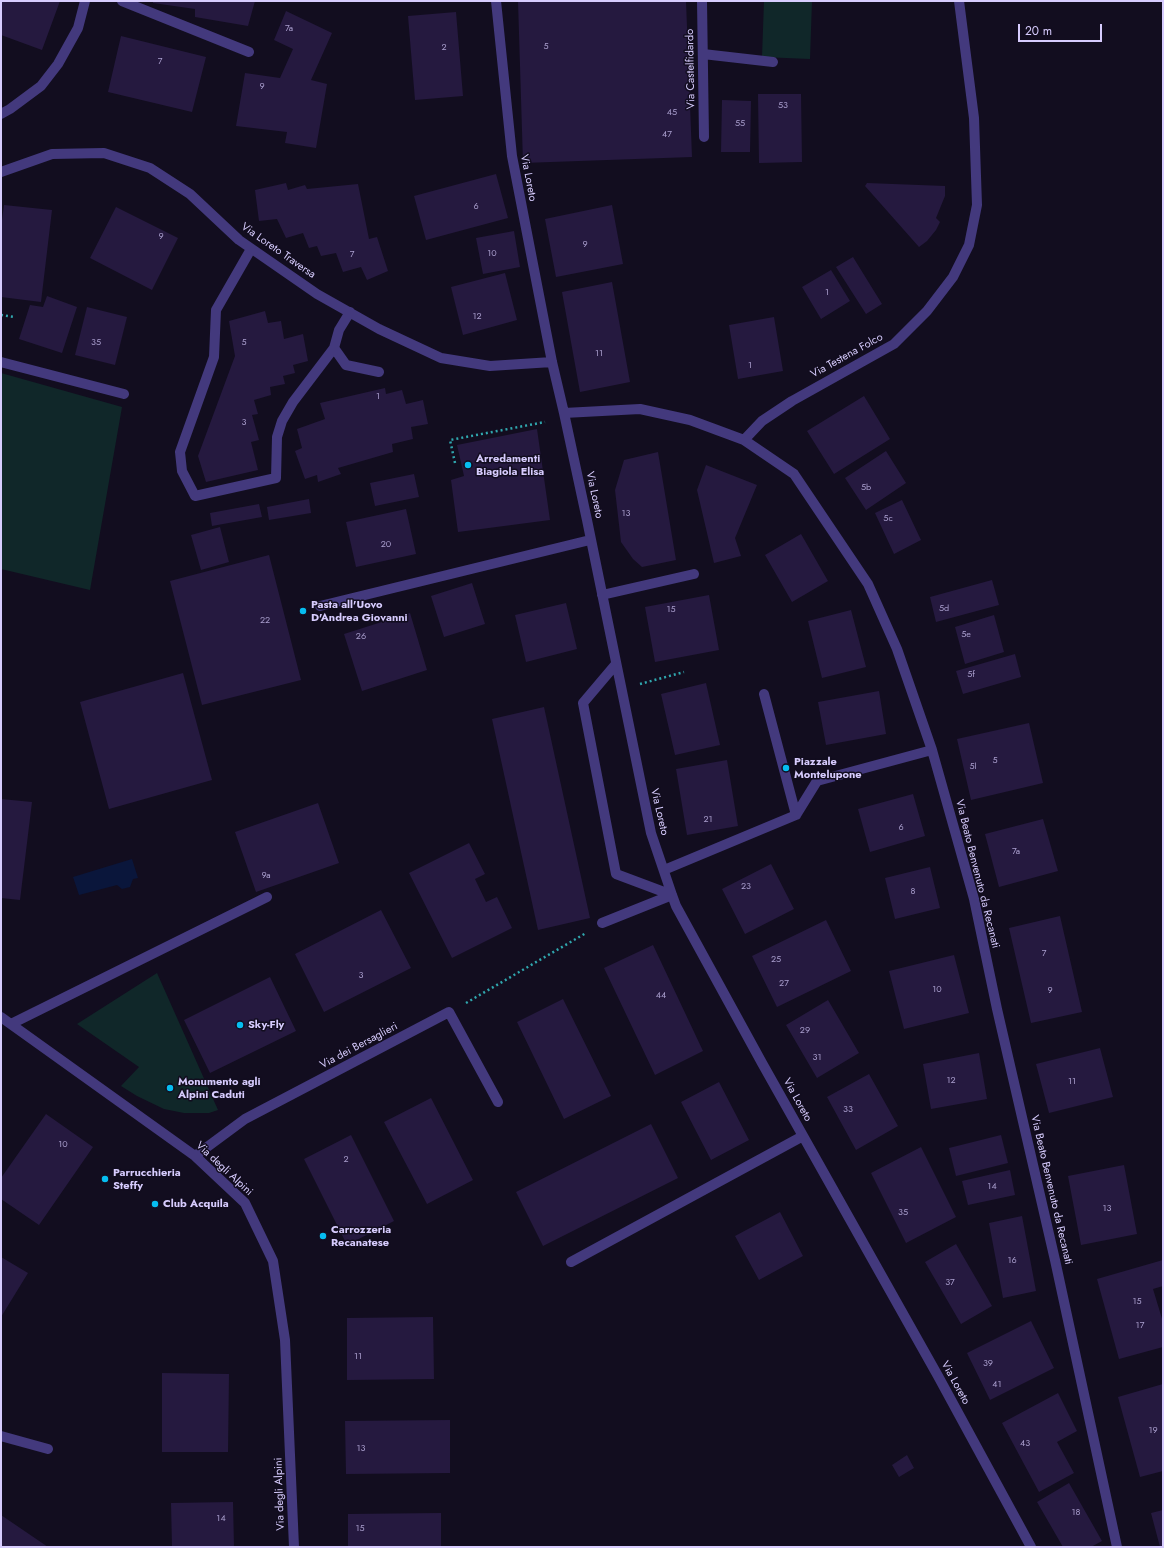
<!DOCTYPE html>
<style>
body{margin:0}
#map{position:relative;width:1164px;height:1548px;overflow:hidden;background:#120d1f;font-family:Jost,sans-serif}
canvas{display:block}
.frame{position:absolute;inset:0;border:2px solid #d7ccfe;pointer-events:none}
.scale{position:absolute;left:1018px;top:24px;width:84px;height:18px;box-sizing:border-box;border:2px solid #d7ccfe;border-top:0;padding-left:5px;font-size:12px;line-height:14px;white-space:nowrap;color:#d7ccfe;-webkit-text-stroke:3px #120d1f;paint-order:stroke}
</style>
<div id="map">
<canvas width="1164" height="1548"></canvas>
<div class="frame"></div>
<div class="scale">20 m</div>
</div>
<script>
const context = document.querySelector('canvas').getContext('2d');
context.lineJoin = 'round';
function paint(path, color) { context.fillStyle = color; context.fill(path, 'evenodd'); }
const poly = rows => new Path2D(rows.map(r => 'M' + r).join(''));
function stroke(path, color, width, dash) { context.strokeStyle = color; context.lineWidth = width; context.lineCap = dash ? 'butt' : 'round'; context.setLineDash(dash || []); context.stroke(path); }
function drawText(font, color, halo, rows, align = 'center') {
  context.font = font + ' Jost,sans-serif'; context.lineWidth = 3; context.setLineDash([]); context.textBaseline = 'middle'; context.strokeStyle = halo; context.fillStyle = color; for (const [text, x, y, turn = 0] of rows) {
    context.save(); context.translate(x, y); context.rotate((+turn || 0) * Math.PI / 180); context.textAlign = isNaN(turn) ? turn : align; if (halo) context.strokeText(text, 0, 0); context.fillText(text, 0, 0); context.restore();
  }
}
const green = poly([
 [764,1,812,1,810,59,762,57],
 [1,373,122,407,90,590,1,569],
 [157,973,218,1110,209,1113,184,1113,164,1109,137,1096,121,1086,139,1067,77,1024]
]);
const water = poly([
 [132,859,138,878,133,879,130,887,122,889,117,885,79,895,73,877]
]);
const building = poly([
 [1,1,60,1,42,50,1,35],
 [153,1,255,1,248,26,195,17,195,9,153,3],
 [518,1,686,1,692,157,523,163],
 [286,11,332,33,311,80,327,84,316,148,285,143,287,132,236,126,245,73,280,78,293,49,274,40],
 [456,12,463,96,415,100,408,16],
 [121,36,206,57,192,112,108,92],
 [758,94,801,94,802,162,759,163],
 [722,100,751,101,750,152,721,152],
 [496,174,508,218,426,240,414,196],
 [286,183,288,190,305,185,307,189,358,184,369,239,377,237,388,271,367,280,361,267,343,272,336,253,321,256,317,246,309,248,303,233,286,238,277,219,259,221,255,190],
 [867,183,945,186,945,196,936,218,940,222,936,230,927,241,919,247,865,186],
 [4,205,52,210,41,302,1,297,1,227],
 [612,205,623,264,556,277,545,219],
 [116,207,178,238,152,290,90,258],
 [514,231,520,267,483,274,476,238],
 [853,257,882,304,866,314,836,267],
 [831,270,850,301,821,319,802,287],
 [505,273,517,320,463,335,451,287],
 [612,282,630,382,580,392,562,292],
 [47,296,77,307,62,353,19,339,30,305,43,307],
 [87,307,127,317,115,365,75,355],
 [265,311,268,323,281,321,284,339,303,334,308,361,293,365,295,373,283,376,285,384,270,387,271,395,254,400,258,414,252,415,259,440,251,442,258,470,206,482,198,456,235,356,229,321],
 [774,317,783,371,738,379,729,325],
 [385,388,386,394,402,390,406,404,423,400,428,424,411,427,413,439,392,444,393,452,338,468,341,474,318,482,317,475,305,479,295,451,302,448,297,429,325,419,320,403],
 [864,396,890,439,834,474,807,431],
 [537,429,550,520,458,532,451,480,464,476,457,445],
 [886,451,906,483,866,510,845,478],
 [658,452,676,560,642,567,633,559,621,542,615,490,624,460],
 [706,465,757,485,735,538,741,556,714,563,697,490],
 [414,474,419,497,375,506,370,483],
 [309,499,311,513,269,520,267,507],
 [902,500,921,540,894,554,875,513],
 [259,504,262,517,212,526,210,513],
 [406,509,416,554,356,567,346,522],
 [220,527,229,562,201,570,191,535],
 [801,534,828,581,792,602,765,555],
 [269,555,301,680,202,705,170,581],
 [992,580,999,605,936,622,930,597],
 [472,583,485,624,444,637,431,596],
 [709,595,719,650,655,662,645,607],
 [566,603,577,649,526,662,515,615],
 [851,610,866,667,822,678,808,621],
 [410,613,427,670,362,691,344,634],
 [994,615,1004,652,965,664,955,627],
 [1015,654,1021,677,963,694,956,671],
 [183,673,212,780,109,809,80,702],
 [706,683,720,745,675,755,661,694],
 [879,691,886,734,826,745,818,702],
 [544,707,590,918,538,930,492,719],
 [1029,723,1043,783,971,800,957,739],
 [727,760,738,826,687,835,676,769],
 [913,794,925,836,870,852,858,809],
 [1,799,32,802,20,900,1,898],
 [318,803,339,863,256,892,235,832],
 [1043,819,1058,871,999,887,985,834],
 [469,843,485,874,475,879,486,902,497,897,512,928,452,958,409,873],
 [771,864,794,909,745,934,722,889],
 [930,867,940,908,895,919,885,878],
 [381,910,411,968,324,1012,295,954],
 [1060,916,1082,1012,1031,1023,1009,928],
 [826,920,851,971,777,1007,752,956],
 [653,945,703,1051,655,1075,604,968],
 [954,955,969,1013,904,1029,889,971],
 [270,977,296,1031,210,1073,184,1020],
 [563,999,611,1096,564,1119,517,1022],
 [828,1000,859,1053,817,1078,786,1025],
 [1100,1048,1113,1097,1049,1113,1036,1064],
 [979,1053,987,1099,931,1109,923,1064],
 [869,1074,898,1126,856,1150,827,1097],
 [719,1082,749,1140,711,1160,681,1102],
 [431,1098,473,1180,427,1204,384,1122],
 [46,1114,93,1147,39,1225,1,1199,1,1178],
 [651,1124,678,1178,543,1246,516,1192],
 [351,1135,394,1221,347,1245,304,1159],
 [1001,1135,1008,1163,956,1176,949,1148],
 [921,1147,956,1217,906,1243,871,1173],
 [1124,1165,1137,1234,1081,1245,1068,1176],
 [1010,1170,1015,1195,968,1205,962,1181],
 [780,1212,803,1256,759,1280,735,1236],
 [1022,1216,1036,1291,1003,1298,989,1223],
 [956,1244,992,1306,961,1324,925,1262],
 [1,1257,28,1273,1,1317],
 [1163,1260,1163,1286,1153,1289,1163,1322,1163,1347,1119,1359,1097,1279],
 [433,1317,434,1379,347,1380,347,1318],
 [1031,1321,1054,1368,990,1400,967,1353],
 [162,1373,229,1374,228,1452,162,1452],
 [1163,1384,1163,1471,1140,1477,1118,1397],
 [1058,1393,1077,1431,1057,1442,1074,1473,1039,1492,1002,1423],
 [450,1420,450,1473,346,1474,345,1421],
 [907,1455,914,1468,899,1477,892,1465],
 [1069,1483,1102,1541,1091,1547,1063,1547,1037,1502],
 [233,1502,234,1547,172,1547,171,1503],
 [1163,1510,1163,1547,1160,1547,1151,1513],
 [441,1513,441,1547,348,1547,348,1514],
 [1,1515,48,1547,1,1547]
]);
const path = poly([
 [1,315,14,317],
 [455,463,450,440,545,422],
 [640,684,684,672],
 [466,1003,586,933]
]);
const minor = poly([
 [122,1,249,52],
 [496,1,512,156,552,362,564,413,587,520,651,833,672,895,676,906,762,1063,938,1376,1031,1547],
 [702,1,704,137],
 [703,54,773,62],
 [1,114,10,109,41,86,58,64,78,28,85,1],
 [1,172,52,154,104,153,150,168,190,194,239,240,317,294,379,329,441,358,490,366,552,362],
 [251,249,216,310,214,357,180,452,182,471,195,496,276,478,277,437,282,421,293,402,334,348],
 [350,312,339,330,334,348,346,365,379,372],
 [1,362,124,394],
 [564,413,640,409,690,420,744,440,794,474,868,584,897,649,932,750,974,899,997,1009,1055,1260,1117,1547],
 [744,440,762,421,792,401,894,344,927,311,953,277,969,245,977,205,974,118,959,1],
 [602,595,694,574],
 [320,606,590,540],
 [616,664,583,703,616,874,672,895],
 [796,815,817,781,932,750],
 [664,870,796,815,764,694],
 [602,923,672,895],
 [1,1017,195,1156,245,1203,273,1261,285,1340,294,1547],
 [11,1024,267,897],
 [195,1156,245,1119,449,1012,498,1102],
 [571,1262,803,1136],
 [1,1436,48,1449]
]);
const markers = [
 [468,465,4,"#06bdf0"],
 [303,611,4,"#06bdf0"],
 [786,768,4,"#06bdf0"],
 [240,1025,4,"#06bdf0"],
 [170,1088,4,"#06bdf0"],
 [105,1179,4,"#06bdf0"],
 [155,1204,4,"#06bdf0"],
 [323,1236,4,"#06bdf0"]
];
const numberNames = [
 ["7a",289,29],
 ["5",546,47],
 ["2",444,48],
 ["7",160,62],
 ["9",262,87],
 ["53",783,106],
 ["45",672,113],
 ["55",740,124],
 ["47",667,135],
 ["6",476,207],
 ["9",161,237],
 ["9",585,245],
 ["10",492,254],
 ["7",352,255],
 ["1",827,293],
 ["12",477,317],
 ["35",96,343],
 ["5",244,343],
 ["11",599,354],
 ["1",750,366],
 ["1",378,397],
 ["3",244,423],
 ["5b",866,488],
 ["13",626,514],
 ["5c",888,519],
 ["20",386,545],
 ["5d",944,609],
 ["15",671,610],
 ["22",265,621],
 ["5e",966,635],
 ["26",361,637],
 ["5f",971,675],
 ["5",995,761],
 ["5l",973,767],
 ["21",708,820],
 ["6",901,828],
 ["7a",1016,852],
 ["9a",266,876],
 ["23",746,887],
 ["8",913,892],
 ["7",1044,954],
 ["25",776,960],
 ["3",361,976],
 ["27",784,984],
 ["10",937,990],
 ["9",1050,991],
 ["44",661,996],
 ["29",805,1031],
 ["31",817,1058],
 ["12",951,1081],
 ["11",1072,1082],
 ["33",848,1110],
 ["10",63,1145],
 ["2",346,1160],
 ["14",992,1187],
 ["13",1107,1209],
 ["35",903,1213],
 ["16",1012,1261],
 ["37",950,1283],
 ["15",1137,1302],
 ["17",1140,1326],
 ["11",358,1357],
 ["39",988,1364],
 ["41",997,1385],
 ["19",1153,1431],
 ["43",1025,1444],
 ["13",361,1449],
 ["18",1076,1513],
 ["14",221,1519],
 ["15",360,1529]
];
const streetNames = [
 ["Via Castelfidardo",691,69,-91],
 ["Via Loreto",528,178,79],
 ["Via Loreto Traversa",278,251,35],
 ["Via Testena Folco",847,356,-29],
 ["Via Loreto",594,495,78],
 ["Via Loreto",659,812,77],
 ["Via Beato Benvenuto da Recanati",977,874,76],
 ["Via dei Bersaglieri",359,1046,-28],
 ["Via Loreto",797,1100,61],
 ["Via degli Alpini",224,1169,43],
 ["Via Beato Benvenuto da Recanati",1051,1190,77],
 ["Via Loreto",955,1383,61],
 ["Via degli Alpini",280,1494,-92]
];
const poiNames = [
 ["Arredamenti",476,459],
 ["Biagiola Elisa",476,472],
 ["Pasta all'Uovo",311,605],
 ["D'Andrea Giovanni",311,618],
 ["Piazzale",794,762],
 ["Montelupone",794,775],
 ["Sky-Fly",248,1025],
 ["Monumento agli",178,1082],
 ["Alpini Caduti",178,1095],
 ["Parrucchieria",113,1173],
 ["Steffy",113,1186],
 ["Club Acquila",163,1204],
 ["Carrozzeria",331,1230],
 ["Recanatese",331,1243]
];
paint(green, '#102729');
paint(water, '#0a163b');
paint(building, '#25193f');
stroke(path, '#30a7ae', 2.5, [2, 3]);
stroke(minor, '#43397d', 10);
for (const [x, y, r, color] of markers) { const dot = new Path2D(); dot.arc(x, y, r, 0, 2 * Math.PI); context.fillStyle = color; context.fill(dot); stroke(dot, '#120d1f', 1.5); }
drawText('9px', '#aa9fce', null, numberNames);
drawText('11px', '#d7ccfe', '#120d1f', streetNames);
drawText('bold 11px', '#d7ccfe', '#120d1f', poiNames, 'left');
</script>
